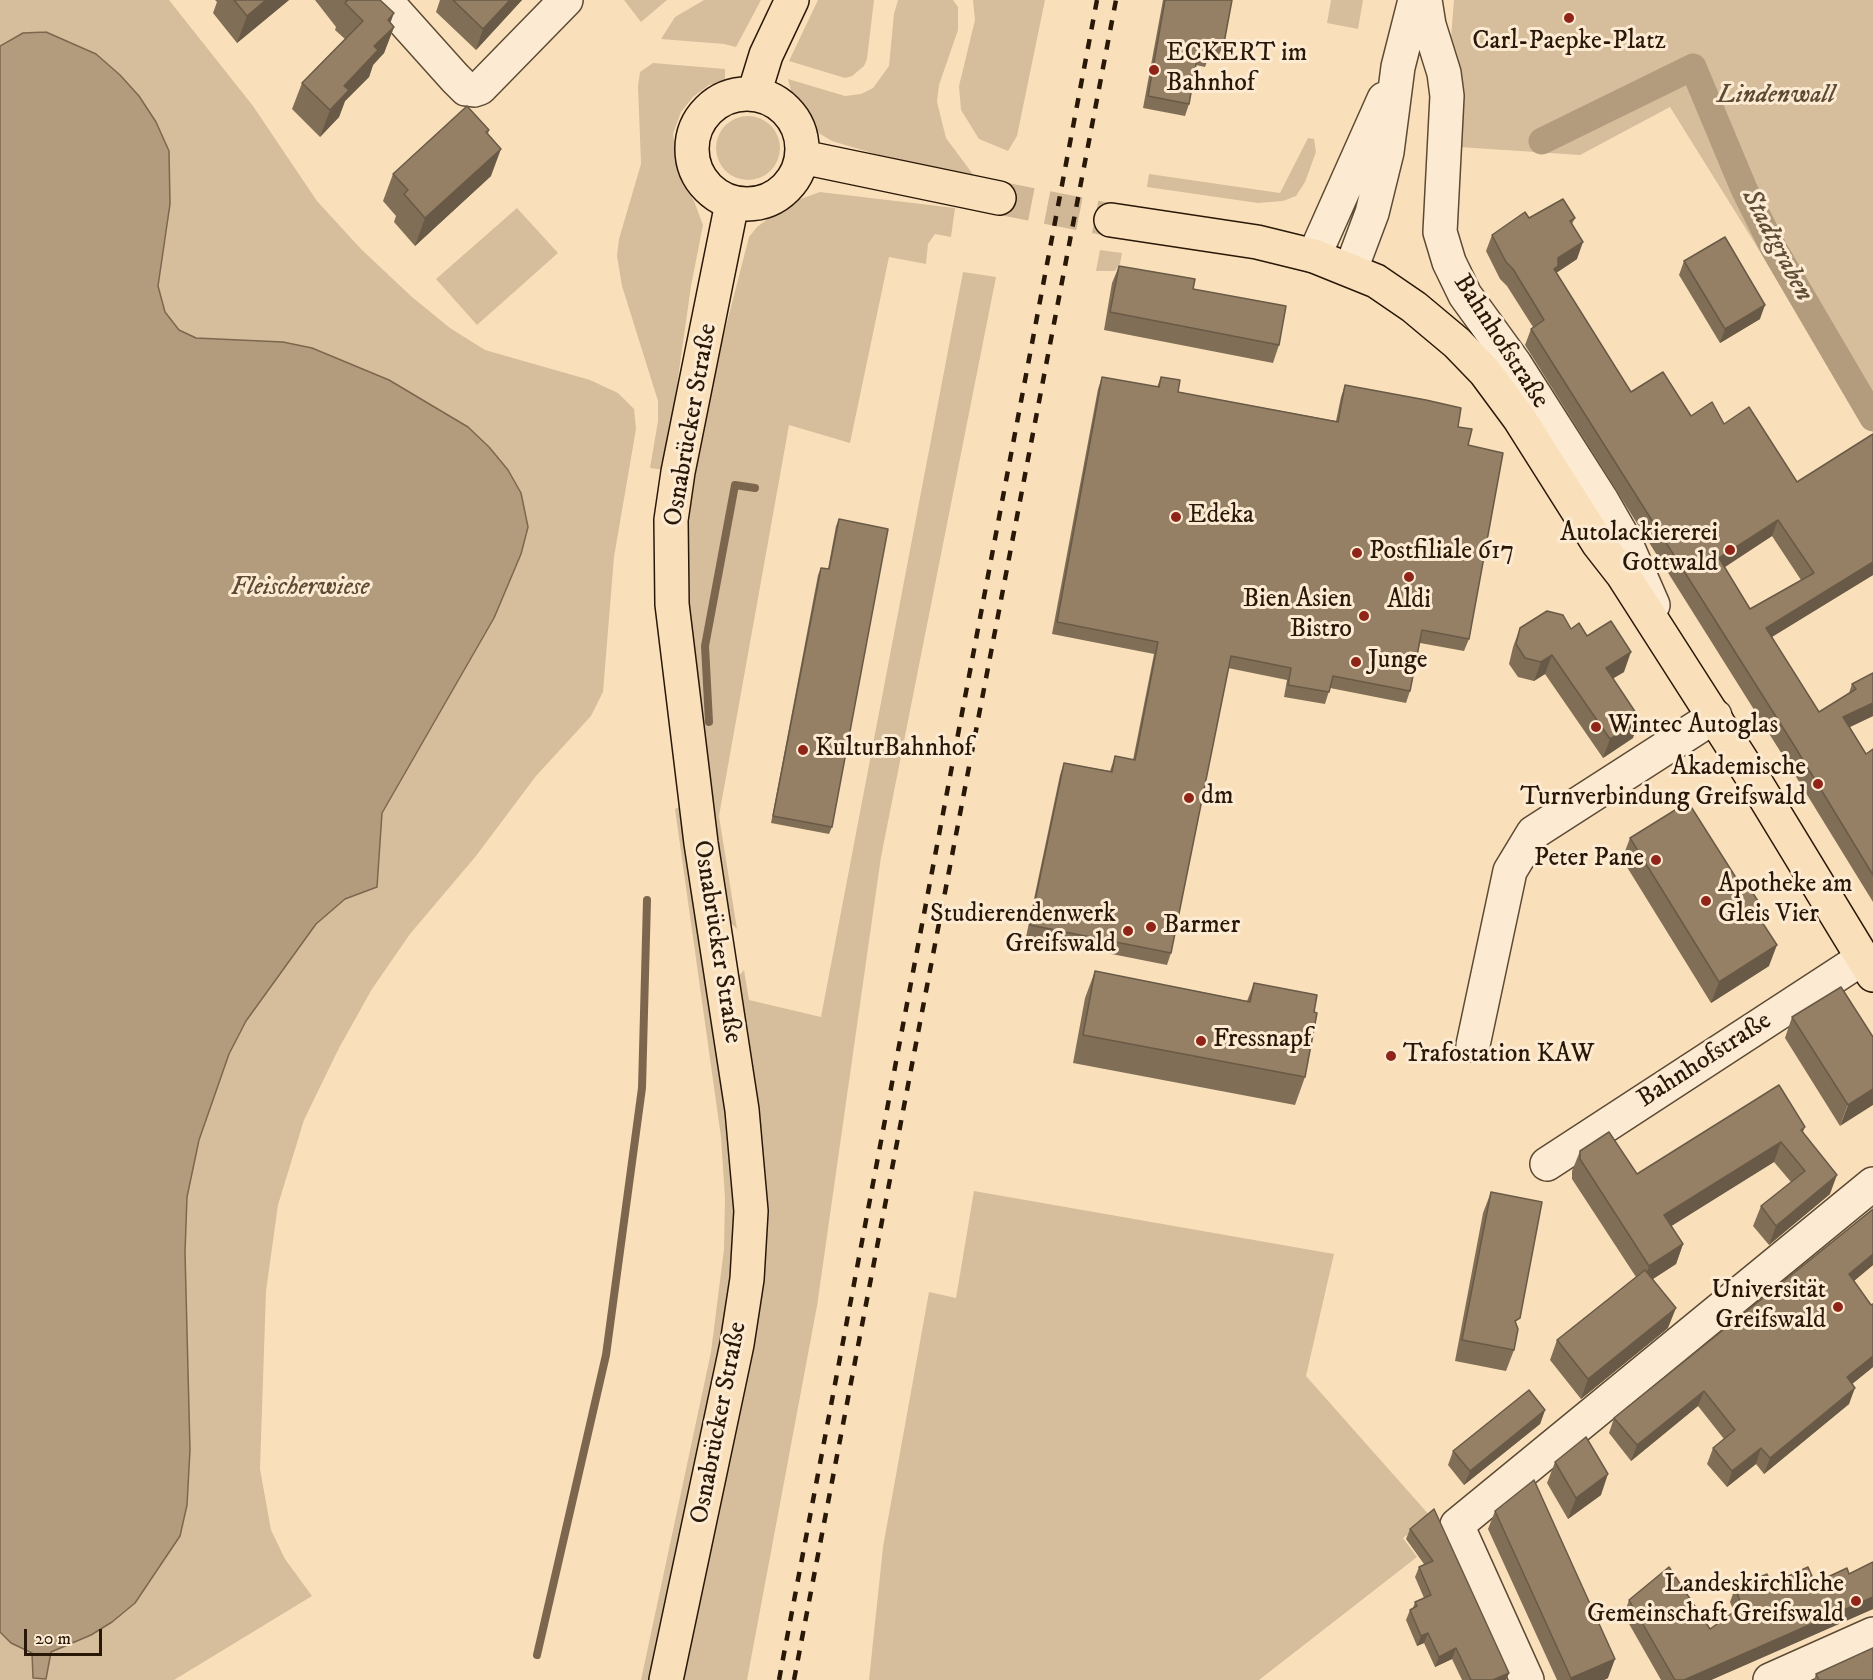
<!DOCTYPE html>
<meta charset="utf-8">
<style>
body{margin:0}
#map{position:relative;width:1873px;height:1680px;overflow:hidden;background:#fae0ba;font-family:"IM FELL DW Pica",serif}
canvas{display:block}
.scale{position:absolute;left:24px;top:1629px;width:78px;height:27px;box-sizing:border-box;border:3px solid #291808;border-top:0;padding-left:8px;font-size:18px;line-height:21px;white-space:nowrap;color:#291808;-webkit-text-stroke:4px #fcebd2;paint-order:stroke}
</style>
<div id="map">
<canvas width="1873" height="1680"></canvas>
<div class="scale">20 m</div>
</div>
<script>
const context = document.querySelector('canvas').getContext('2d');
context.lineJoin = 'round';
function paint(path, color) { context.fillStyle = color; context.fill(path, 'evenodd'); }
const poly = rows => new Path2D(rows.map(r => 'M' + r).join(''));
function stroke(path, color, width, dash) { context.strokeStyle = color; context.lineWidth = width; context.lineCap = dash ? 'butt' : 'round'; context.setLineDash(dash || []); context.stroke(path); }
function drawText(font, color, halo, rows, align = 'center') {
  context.font = font + ' "IM FELL DW Pica",serif'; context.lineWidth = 6; context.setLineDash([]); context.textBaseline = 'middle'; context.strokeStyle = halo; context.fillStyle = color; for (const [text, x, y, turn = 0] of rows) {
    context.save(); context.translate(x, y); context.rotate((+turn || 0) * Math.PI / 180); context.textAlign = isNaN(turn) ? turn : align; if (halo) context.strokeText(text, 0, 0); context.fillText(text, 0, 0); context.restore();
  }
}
const green = poly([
 [0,0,169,0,253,106,317,201,361,249,412,297,450,328,485,350,590,380,618,393,634,409,636,429,614,557,603,692,591,716,536,776,476,856,410,934,372,989,339,1048,304,1120,278,1205,266,1291,260,1469,271,1530,285,1559,312,1596,174,1680,0,1680],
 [624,0,667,0,641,22],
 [704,0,761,0,736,47,724,44,661,39,675,17],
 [818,0,874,0,867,59,864,66,852,76,845,78,789,61],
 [898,0,953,0,958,7,958,30,939,85,937,102,946,138,975,177,875,154,832,141,817,132,791,91,788,79,845,96,861,94,873,88,889,66,894,14],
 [973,0,1045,0,1017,136,1008,151,979,139,961,110,959,86,975,20],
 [1331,0,1363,0,1358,29,1327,23],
 [1454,0,1873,0,1873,433,1670,107,1580,155,1459,147,1458,64,1451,38],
 [653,63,725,69,725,82,709,85,693,97,681,112,673,134,682,183,694,201,703,225,691,286,665,470,650,468,658,421,658,401,622,286,617,256,619,239,641,164,638,86,640,72],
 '716 148a32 32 0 1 1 64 0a32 32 0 1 1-64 0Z',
 [1308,138,1314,139,1316,152,1305,182,1296,196,1283,201,1258,203,1147,187,1149,174,1280,193],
 [820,192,955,208,951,237,935,234,928,244,926,264,889,257,850,443,789,425,719,816,737,929,728,920,688,614,686,559,690,508,710,388,749,237,757,227,789,203],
 [517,208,558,253,477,325,436,279],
 [1100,250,1122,253,1120,264,1115,271,1096,271],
 [963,272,996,277,881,857,817,1306,747,1680,679,1680,750,1356,735,981,744,970,749,1000,821,1017],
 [685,804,730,1113,736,1232,733,1288,652,1680,641,1680,711,1352,724,1249,725,1198,721,1137,675,809],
 [974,1191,1334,1254,1306,1376,1431,1517,1403,1538,1417,1557,1259,1680,869,1680,883,1547,929,1292,956,1298]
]);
const water = poly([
 [46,32,96,54,120,75,139,96,156,122,169,151,170,204,158,286,165,312,179,330,196,338,283,342,312,348,389,380,468,427,489,447,508,470,521,493,528,527,521,554,494,618,382,813,377,887,345,899,316,924,246,1021,229,1054,199,1140,187,1197,185,1252,190,1450,187,1505,180,1536,135,1603,112,1622,91,1635,51,1652,46,1679,33,1678,32,1653,11,1643,0,1632,0,46,23,33,46,32]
]);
const stream = poly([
 [709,722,705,646,735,485,755,488],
 [537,1655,606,1355,642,1088,647,900]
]);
const canal = poly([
 [1542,141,1693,67,1744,189,1774,249,1873,418]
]);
const majorTunnel = poly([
 [999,198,1111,220]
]);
const minor = poly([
 [385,0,455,78,466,89,474,90,480,88,566,0],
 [1425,0,1429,25,1444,73,1447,96,1440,232,1449,262,1465,295,1515,364,1601,499,1625,541,1653,605],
 [1314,256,1384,99],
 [1351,269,1372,213,1387,152,1398,67,1415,0],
 [1473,1045,1510,871,1533,833,1715,716],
 [1547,1164,1863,958],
 [1527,1680,1457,1525,1873,1184],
 [1770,1680,1873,1634]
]);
const major = poly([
 [754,94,766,55,792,0],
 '692 149a55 55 0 1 1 110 0a55 55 0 1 1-110 0Z',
 [802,157,999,198],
 [1111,220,1257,242,1314,256,1376,281,1414,307,1457,343,1485,372,1519,418,1598,543,1623,575,1758,786,1873,975],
 [666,1680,737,1344,747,1279,751,1211,742,1110,701,843,672,604,671,520,678,472,732,203]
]);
const rail = poly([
 [779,1680,1097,0],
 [794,1680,1116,0]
]);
const wall = poly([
 [215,0,289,0,237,43,213,13,217,2],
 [315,0,380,0,390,23,394,27,384,53,373,65,369,77,345,101,339,117,320,137,292,109,302,83,345,39,335,30,336,27],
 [440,0,522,0,476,50,436,12],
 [1163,0,1232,0,1224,43,1219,55,1210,53,1205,67,1196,65,1189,104,1185,116,1143,108],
 [489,130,488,134,491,176,415,246,394,222,396,216,383,201,393,174],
 [1529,218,1575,218,1572,224,1577,259,1556,273,1631,392,1691,416,1724,424,1797,482,1873,434,1873,575,1772,637,1819,712,1849,693,1852,684,1873,716,1850,727,1866,754,1873,749,1873,902,1785,759,1525,345,1531,329,1533,327,1507,286,1500,279,1486,251,1492,235],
 [1772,536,1801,580,1750,609,1724,567],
 [1684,261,1760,319,1720,343,1679,275],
 [1119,266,1193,289,1279,345,1273,363,1104,330,1112,283],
 [1102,377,1157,387,1161,377,1178,392,1336,421,1341,397,1345,385,1458,427,1468,445,1469,639,1464,651,1420,643,1410,691,1406,703,1330,688,1325,704,1284,697,1287,680,1228,668,1171,953,1167,965,1026,937,1060,775,1064,763,1110,771,1115,756,1133,760,1154,654,1052,634,1098,389],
 [839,519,832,827,829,834,771,823,818,575,821,568,828,569,836,526],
 [1520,628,1571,629,1587,636,1624,672,1613,678,1633,738,1603,758,1545,674,1534,681,1518,677,1509,664,1513,647],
 [1630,838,1767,915,1763,925,1769,966,1711,1003,1622,859],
 [1095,971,1247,1001,1254,983,1314,1012,1305,1077,1295,1105,1073,1063,1085,998],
 [1792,1017,1873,1037,1840,1126,1785,1038],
 [1805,1127,1803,1132,1830,1194,1769,1245,1753,1226,1761,1206,1791,1182,1774,1162,1671,1226,1683,1244,1676,1264,1653,1279,1668,1328,1581,1399,1550,1360,1557,1340,1636,1277,1572,1179,1572,1171,1580,1151,1637,1174],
 [1491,1192,1514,1350,1506,1371,1455,1361,1483,1213],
 [1873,1209,1873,1265,1854,1281,1873,1367,1852,1384,1849,1404,1764,1474,1756,1464,1727,1487,1707,1464,1713,1448,1724,1439,1698,1406,1631,1461,1609,1433,1614,1418],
 [1545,1410,1540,1424,1464,1485,1448,1465,1453,1451],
 [1555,1462,1601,1495,1568,1519,1547,1483],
 [1434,1509,1509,1673,1506,1680,1462,1680,1452,1659,1435,1667,1424,1643,1417,1646,1406,1620,1410,1610,1413,1608,1415,1602,1424,1598,1415,1577,1419,1567,1424,1564,1406,1539,1410,1529],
 [1495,1511,1608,1678,1604,1680,1557,1680,1488,1529],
 [1873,1562,1873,1609,1711,1680,1661,1680,1624,1615,1629,1600,1710,1629,1734,1612,1730,1602,1735,1588,1771,1584,1815,1583,1849,1574],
 [1816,1674,1873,1680,1814,1680]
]);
const shadedWall = poly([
 [266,0,289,0,237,43,247,16],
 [510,0,522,0,476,50,483,29],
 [394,13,386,35,394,27,384,53,373,65,369,77,345,101,339,117,320,137,330,110,344,86,388,20],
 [501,149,491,176,415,246,425,218],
 [1583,242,1577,259,1556,273,1548,286,1558,258],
 [1765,305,1760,319,1720,343,1725,329],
 [1778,520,1772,536,1713,575,1719,558],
 [1873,562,1873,575,1760,644,1766,628],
 [1631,652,1624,672,1599,687,1606,668],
 [1552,655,1545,674,1534,681,1541,662],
 [1873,703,1873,716,1837,733,1843,717],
 [1640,719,1633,738,1603,758,1610,739],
 [1767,915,1759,936,1760,919],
 [1777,945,1769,966,1711,1003,1719,982],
 [1873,1089,1873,1105,1840,1126,1848,1105],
 [1781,1142,1774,1162,1657,1235,1664,1215],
 [1837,1175,1830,1194,1769,1245,1776,1226],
 [1683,1244,1676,1264,1642,1286,1649,1266],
 [1873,1254,1873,1265,1843,1290,1849,1274],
 [1676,1308,1668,1328,1581,1399,1588,1379],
 [1873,1356,1873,1367,1841,1393,1847,1377],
 [1855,1388,1849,1404,1764,1474,1770,1458],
 [1704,1391,1698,1406,1631,1461,1637,1445],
 [1545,1410,1540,1424,1464,1485,1470,1471],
 [1761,1448,1756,1464,1727,1487,1732,1471],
 [1608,1474,1601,1495,1568,1519,1576,1498],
 [1873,1597,1873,1609,1711,1680,1684,1680],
 [1428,1633,1424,1643,1417,1646,1421,1636],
 [1456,1648,1452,1659,1435,1667,1439,1657],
 [1615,1659,1608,1678,1604,1680,1570,1680,1571,1678],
 [1509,1673,1506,1680,1493,1680]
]);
const building = poly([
 [234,0,266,0,247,16,234,0],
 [346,0,380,0,394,13,388,20,394,27,374,46,378,50,344,86,349,90,330,110,302,83,363,21,345,3,347,1,346,0],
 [453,0,510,0,483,29,453,0],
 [1165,0,1232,0,1224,43,1212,41,1210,55,1198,53,1189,104,1148,96,1165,0],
 [467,106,489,130,486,132,501,149,425,218,404,194,408,190,393,174,467,106],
 [1563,199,1575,218,1570,221,1583,242,1558,258,1558,266,1554,269,1631,392,1663,372,1691,416,1712,402,1724,424,1749,407,1797,482,1873,434,1873,562,1766,628,1819,712,1856,689,1852,684,1873,673,1873,703,1843,717,1866,754,1873,749,1873,875,1792,742,1531,329,1544,320,1513,269,1506,262,1492,235,1525,212,1529,218,1563,199],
 [1778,520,1814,573,1750,609,1719,558,1778,520],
 [1725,237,1765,305,1725,329,1684,261,1725,237],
 [1119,266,1195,279,1193,289,1286,306,1279,345,1110,312,1119,266],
 [1102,377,1159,387,1161,377,1180,380,1178,392,1338,422,1345,385,1426,400,1461,408,1458,427,1472,429,1468,445,1503,453,1469,639,1422,630,1410,691,1333,676,1329,692,1288,685,1291,668,1231,656,1171,953,1030,925,1064,763,1112,772,1115,756,1135,760,1158,642,1057,622,1102,377],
 [839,519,888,529,832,827,773,816,821,568,829,569,839,519],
 [1547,611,1563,615,1571,629,1579,623,1587,636,1611,621,1631,652,1606,668,1640,719,1610,739,1552,655,1541,662,1525,658,1516,644,1520,628,1547,611],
 [1688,802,1740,884,1745,881,1767,915,1760,919,1777,945,1719,982,1630,838,1688,802],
 [1095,971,1250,1002,1254,983,1317,995,1314,1012,1317,1013,1305,1077,1083,1035,1095,971],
 [1841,987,1873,1037,1873,1089,1848,1105,1792,1017,1841,987],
 [1779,1085,1805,1127,1801,1130,1837,1175,1776,1226,1761,1206,1805,1171,1781,1142,1664,1215,1683,1244,1649,1266,1580,1159,1580,1151,1609,1132,1637,1174,1779,1085],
 [1491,1192,1542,1202,1520,1318,1515,1321,1518,1329,1514,1350,1462,1340,1491,1192],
 [1873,1209,1873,1254,1849,1274,1871,1305,1873,1304,1873,1356,1847,1377,1855,1388,1770,1458,1761,1448,1732,1471,1713,1448,1735,1430,1704,1391,1637,1445,1614,1418,1873,1209],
 [1645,1270,1676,1308,1588,1379,1557,1340,1645,1270],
 [1529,1390,1545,1410,1470,1471,1453,1451,1529,1390],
 [1586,1437,1608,1474,1576,1498,1555,1462,1586,1437],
 [1534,1480,1615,1659,1571,1678,1495,1511,1534,1480],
 [1434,1509,1509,1673,1493,1680,1471,1680,1456,1648,1439,1657,1428,1633,1421,1636,1410,1610,1417,1606,1415,1602,1431,1595,1419,1567,1433,1561,1410,1529,1434,1509],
 [1873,1562,1873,1597,1684,1680,1675,1680,1629,1600,1669,1567,1710,1629,1742,1606,1735,1588,1767,1574,1771,1584,1808,1567,1815,1583,1847,1568,1849,1574,1873,1562],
 [1873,1648,1873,1680,1819,1680,1816,1674,1873,1648]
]);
const markers = [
 [1569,18,6,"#8f2418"],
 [1154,70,6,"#8f2418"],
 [1176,517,6,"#8f2418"],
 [1730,550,6,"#8f2418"],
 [1357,553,6,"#8f2418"],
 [1409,577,6,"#8f2418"],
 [1364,616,6,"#8f2418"],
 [1356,662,6,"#8f2418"],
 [1596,727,6,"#8f2418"],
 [803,750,6,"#8f2418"],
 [1818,784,6,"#8f2418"],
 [1189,798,6,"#8f2418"],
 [1656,860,6,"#8f2418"],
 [1706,901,6,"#8f2418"],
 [1151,927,6,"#8f2418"],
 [1128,931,6,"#8f2418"],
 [1201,1041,6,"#8f2418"],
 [1391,1056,6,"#8f2418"],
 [1838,1307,6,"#8f2418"],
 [1856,1601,6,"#8f2418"]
];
const poiNames = [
 ["Carl-Paepke-Platz",1569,43,"center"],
 ["ECKERT im",1166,55],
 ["Bahnhof",1166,85],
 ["Edeka",1188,517],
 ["Autolackiererei",1718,535,"right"],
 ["Gottwald",1718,565,"right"],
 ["Postfiliale 617",1369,553],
 ["Bien Asien",1352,601,"right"],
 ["Bistro",1352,631,"right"],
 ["Aldi",1409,602,"center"],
 ["Junge",1368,662],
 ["Wintec Autoglas",1608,727],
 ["KulturBahnhof",815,750],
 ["Akademische",1806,769,"right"],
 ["Turnverbindung Greifswald",1806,799,"right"],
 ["dm",1201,798],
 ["Peter Pane",1644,860,"right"],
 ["Apotheke am",1718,886],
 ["Gleis Vier",1718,916],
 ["Studierendenwerk",1116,916,"right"],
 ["Greifswald",1116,946,"right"],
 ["Barmer",1163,927],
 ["Fressnapf",1213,1041],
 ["Trafostation KAW",1403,1056],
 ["Universität",1826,1292,"right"],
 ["Greifswald",1826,1322,"right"],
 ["Landeskirchliche",1844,1586,"right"],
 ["Gemeinschaft Greifswald",1844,1616,"right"]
];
const parkNames = [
 ["Lindenwall",1776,97],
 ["Fleischerwiese",300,589]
];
const streetNames = [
 ["Bahnhofstraße",1500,342,57],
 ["Osnabrücker Straße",692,425,-80],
 ["Osnabrücker Straße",716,942,81],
 ["Bahnhofstraße",1705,1061,-33],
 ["Osnabrücker Straße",720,1423,-79]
];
const waterNames = [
 ["Stadtgraben",1776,246,62]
];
paint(green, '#d6be9c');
paint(water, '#b39c7d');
stroke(water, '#7c674e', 1.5);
stroke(stream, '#7c674e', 8);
stroke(canal, '#b39c7d', 27);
stroke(majorTunnel, '#d0b896', 33, [33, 16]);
stroke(minor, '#5d4a34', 36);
stroke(major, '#291808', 36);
stroke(minor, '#fcebd2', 33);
stroke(major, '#fae0ba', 33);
stroke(rail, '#291808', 4.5, [10, 10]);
paint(wall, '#816e57');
paint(shadedWall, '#695a47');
paint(building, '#968065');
stroke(building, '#695a47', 1.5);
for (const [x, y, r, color] of markers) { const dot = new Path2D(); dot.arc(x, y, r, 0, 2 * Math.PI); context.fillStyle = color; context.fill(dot); stroke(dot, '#fcebd2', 2); }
drawText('26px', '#291808', '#fcebd2', poiNames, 'left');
drawText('italic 26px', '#5d4a34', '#fcebd2', parkNames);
drawText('26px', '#291808', '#fcebd2', streetNames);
drawText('italic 27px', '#604d37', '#fcebd2', waterNames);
</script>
